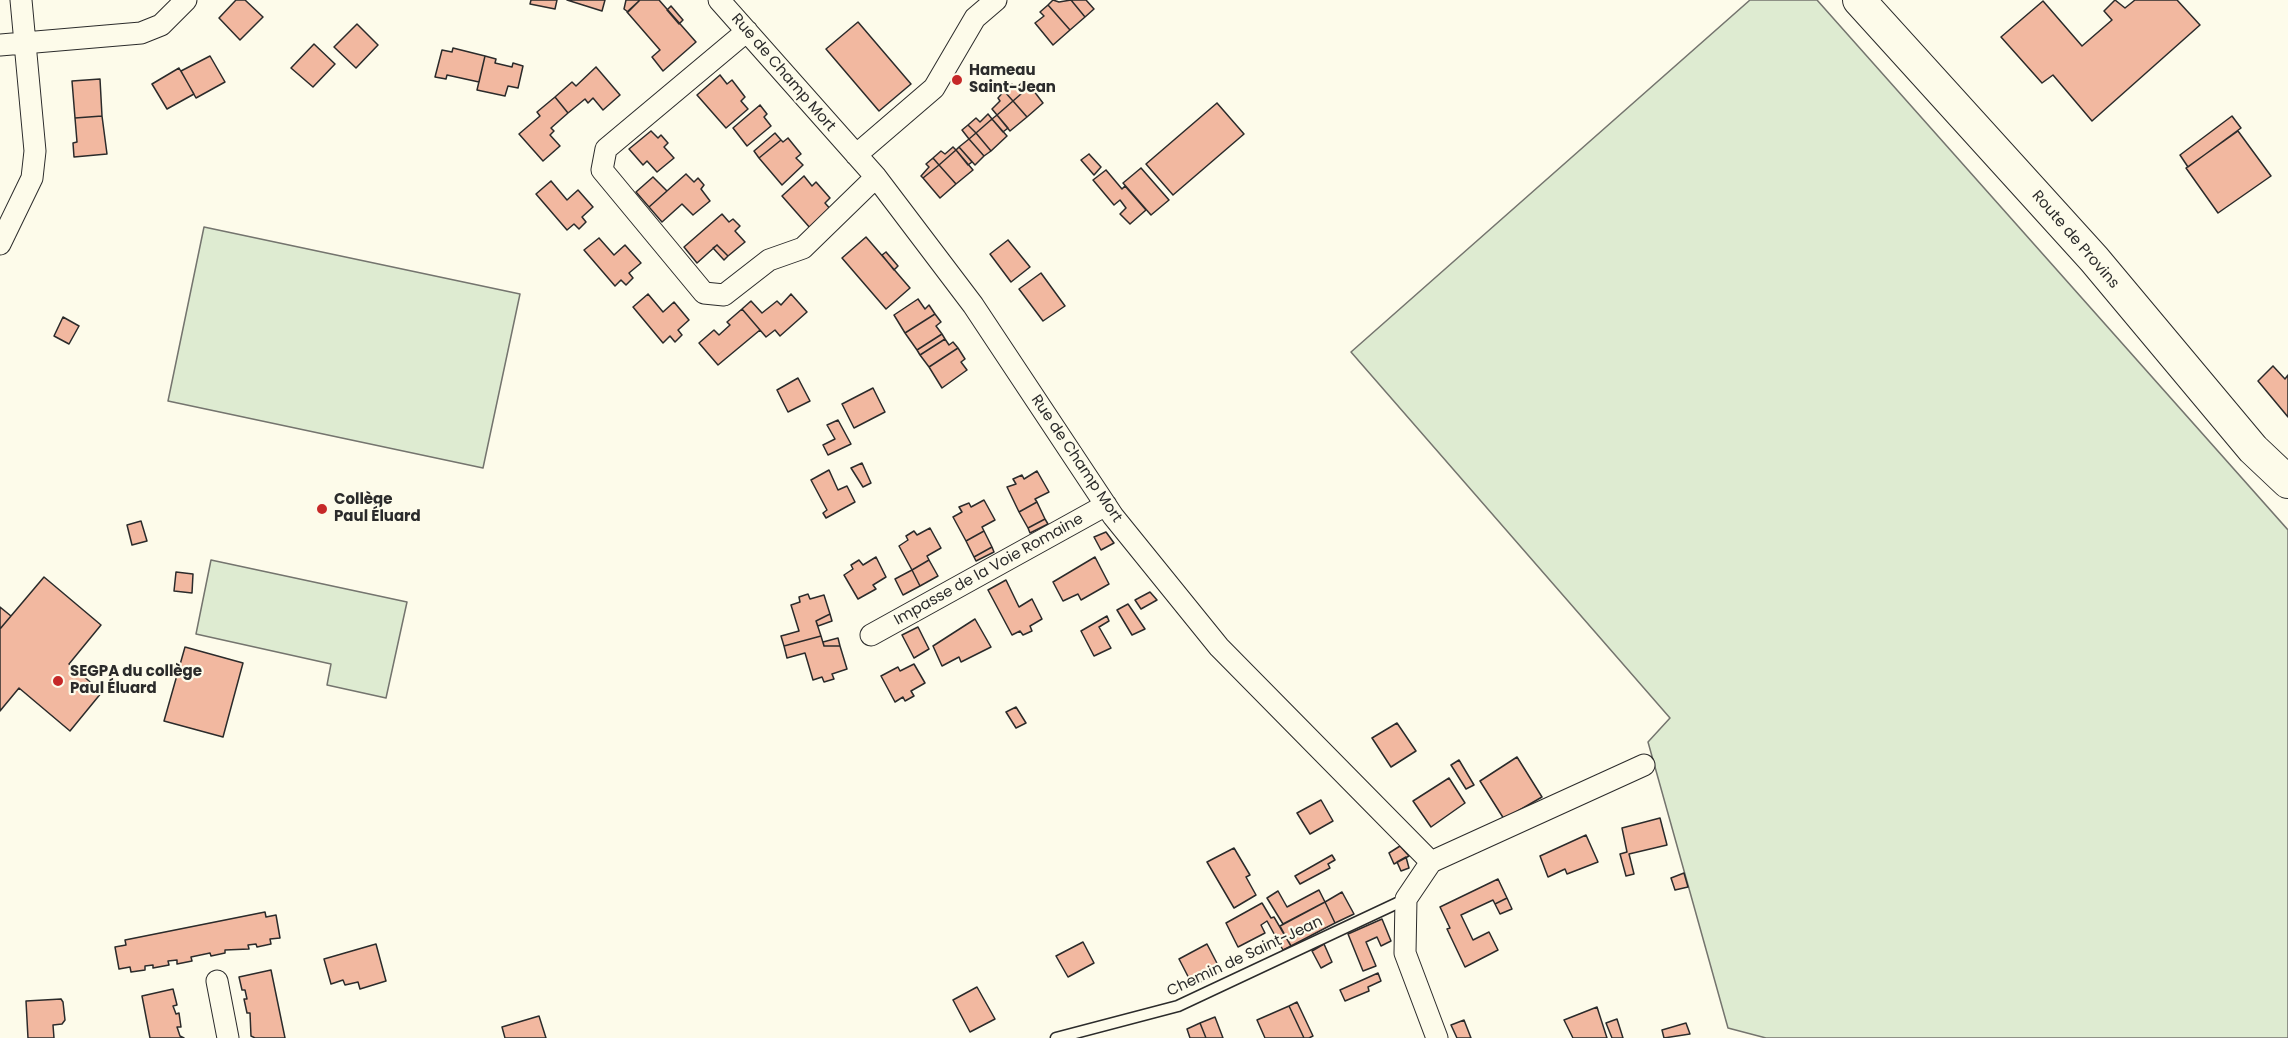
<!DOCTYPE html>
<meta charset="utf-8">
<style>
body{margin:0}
canvas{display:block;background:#fdfbea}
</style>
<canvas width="2288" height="1038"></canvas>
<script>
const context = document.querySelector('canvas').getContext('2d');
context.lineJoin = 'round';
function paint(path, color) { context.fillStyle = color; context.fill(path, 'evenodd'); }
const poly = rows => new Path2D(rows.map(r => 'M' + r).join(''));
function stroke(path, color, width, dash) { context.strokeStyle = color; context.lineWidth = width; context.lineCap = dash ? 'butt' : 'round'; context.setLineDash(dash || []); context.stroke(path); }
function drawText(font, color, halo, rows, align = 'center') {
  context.font = font + ' Poppins,sans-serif'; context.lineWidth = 4.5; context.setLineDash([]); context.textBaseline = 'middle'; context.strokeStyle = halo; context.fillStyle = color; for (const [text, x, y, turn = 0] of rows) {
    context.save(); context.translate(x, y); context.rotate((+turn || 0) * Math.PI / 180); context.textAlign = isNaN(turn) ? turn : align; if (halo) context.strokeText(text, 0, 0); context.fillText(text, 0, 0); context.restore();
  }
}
const green = poly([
 [1750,0,1817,0,2288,530,2288,1038,1766,1038,1728,1028,1648,742,1670,718,1351,352,1750,0],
 [204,227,520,294,483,468,168,401,204,227],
 [211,560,407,602,386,698,327,685,331,664,196,634,211,560]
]);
const building = poly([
 [236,0,245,0,263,17,240,40,219,18,236,0],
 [531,0,557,0,555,9,530,4,531,0],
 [567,0,605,0,602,11,567,0],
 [626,0,640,0,628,12,624,9,626,0],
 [640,0,659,0,696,42,663,71,652,57,660,50,627,12,640,0],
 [1053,0,1059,2,1071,0,1085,17,1070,30,1048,5,1053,0],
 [1071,0,1086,0,1094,9,1085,17,1071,0],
 [2115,0,2125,8,2135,0,2177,0,2200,25,2092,121,2053,75,2042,83,2001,37,2043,1,2082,46,2112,20,2104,11,2115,0],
 [1048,5,1070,30,1053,45,1035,23,1044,16,1040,12,1048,5],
 [671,6,683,20,679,24,667,10,671,6],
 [858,22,911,84,879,111,826,49,858,22],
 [357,24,378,45,356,68,334,47,357,24],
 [314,44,335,64,313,87,291,68,314,44],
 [453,48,485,56,479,82,447,75,446,79,435,77,442,50,452,52,453,48],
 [210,56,225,82,196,98,181,71,210,56],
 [485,56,496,59,495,63,512,67,513,63,523,66,518,88,508,86,505,96,477,90,485,56],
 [596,67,620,95,603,110,593,98,588,103,585,99,568,113,555,97,572,82,576,86,596,67],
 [179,68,194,94,167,109,152,84,179,68],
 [720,75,727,84,732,80,745,97,741,101,748,109,726,128,697,95,720,75],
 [100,79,102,116,75,118,72,81,100,79],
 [1025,80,1030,86,1013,101,1004,91,1012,84,1016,88,1025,80],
 [1030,86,1043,103,1027,117,1013,101,1030,86],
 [1004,91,1013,101,997,115,992,109,1000,101,998,98,1004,91],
 [555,97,568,113,551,128,554,131,550,135,560,146,543,161,519,134,540,116,537,112,555,97],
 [1013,101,1027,117,1010,131,997,115,1013,101],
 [1217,103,1244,134,1173,195,1146,164,1217,103],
 [760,105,767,114,764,117,771,126,747,146,733,128,760,105],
 [988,114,992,119,976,133,968,125,976,118,980,122,988,114],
 [997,115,1008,128,1003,132,992,119,997,115],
 [102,116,107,154,74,157,73,143,77,142,75,118,102,116],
 [2232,116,2241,128,2188,167,2180,155,2232,116],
 [992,119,1007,136,991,151,976,133,992,119],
 [968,125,976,133,969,139,962,130,968,125],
 [651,131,658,138,661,135,668,143,664,147,674,158,657,172,647,161,643,165,629,149,651,131],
 [2238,131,2271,176,2218,213,2186,168,2238,131],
 [775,133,781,140,759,158,754,151,775,133],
 [976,133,991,151,984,156,969,139,976,133],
 [788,138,801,154,796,158,803,165,782,185,759,158,781,140,783,142,788,138],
 [969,139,984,156,975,165,959,147,969,139],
 [953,147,956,150,939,165,933,158,941,151,945,154,953,147],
 [959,147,972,162,968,165,956,150,959,147],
 [956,150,973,170,956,184,939,165,956,150],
 [1089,154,1101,167,1094,175,1081,160,1089,154],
 [933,158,939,165,923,178,921,176,929,167,926,164,933,158],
 [939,165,956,184,940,198,923,178,939,165],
 [1141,168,1169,200,1151,215,1123,183,1141,168],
 [1106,170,1122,189,1125,186,1146,210,1130,224,1120,214,1126,208,1120,200,1114,205,1093,180,1106,170],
 [686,174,694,182,698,178,704,185,701,189,710,201,693,215,682,204,662,222,649,207,686,174],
 [804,176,812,186,816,182,830,198,825,203,832,211,811,229,782,196,804,176],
 [653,177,667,191,649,207,636,192,653,177],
 [551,181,567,200,578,190,593,207,582,217,586,222,579,229,574,224,567,230,536,194,551,181],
 [722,214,729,222,733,219,740,226,735,231,745,242,728,256,717,245,697,263,684,247,722,214],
 [866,237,910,288,886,309,842,258,866,237],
 [599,238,614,255,625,245,641,263,629,273,633,278,626,285,621,280,615,286,584,250,599,238],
 [1008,240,1030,267,1011,282,990,254,1008,240],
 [717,245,728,256,724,260,713,248,717,245],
 [886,252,898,266,894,270,882,255,886,252],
 [1041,273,1065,306,1043,321,1019,289,1041,273],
 [648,294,663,312,674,302,689,320,678,330,682,335,675,342,670,336,663,343,633,307,648,294],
 [791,294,807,312,780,336,775,330,766,337,742,309,751,301,762,313,777,301,781,305,791,294],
 [918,299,925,309,929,305,935,314,905,333,894,315,918,299],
 [742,309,760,330,718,365,699,343,714,330,719,335,730,325,727,322,742,309],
 [935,314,941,322,936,326,942,334,917,350,905,333,935,314],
 [63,317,79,326,69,344,54,336,63,317],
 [942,334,945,339,920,355,917,350,942,334],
 [945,339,949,345,953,342,958,348,929,367,920,355,945,339],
 [958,348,965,359,961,362,967,370,942,388,929,367,958,348],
 [2273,366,2285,379,2288,375,2288,417,2258,381,2273,366],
 [798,378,810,401,788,412,777,390,798,378],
 [873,388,885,412,854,428,842,404,873,388],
 [838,420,851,444,828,455,823,445,835,439,827,425,838,420],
 [862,463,871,483,863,487,851,468,862,463],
 [829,470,838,490,847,486,855,502,826,518,823,513,827,510,811,480,829,470],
 [1037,471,1049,492,1035,499,1037,502,1019,512,1007,487,1016,484,1013,479,1022,475,1024,479,1037,471],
 [984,500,995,520,982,527,984,531,966,541,953,517,962,512,959,507,969,503,971,507,984,500],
 [1037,502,1045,519,1028,528,1019,512,1037,502],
 [1045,519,1048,524,1030,533,1028,528,1045,519],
 [141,521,147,541,132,545,127,525,141,521],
 [930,528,941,548,927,556,929,560,912,570,899,546,908,540,906,536,914,531,917,535,930,528],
 [984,531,992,547,974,557,966,541,984,531],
 [1106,532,1114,543,1101,550,1094,537,1106,532],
 [992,547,994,552,976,561,974,557,992,547],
 [876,557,886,577,873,585,876,589,858,599,844,575,853,569,851,565,859,560,863,565,876,557],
 [1095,557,1109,584,1081,600,1078,594,1063,601,1053,582,1095,557],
 [929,560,938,576,920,586,912,570,929,560],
 [912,570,920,586,903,595,895,579,912,570],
 [176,572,193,574,192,593,174,591,176,572],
 [44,577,101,625,69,664,102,692,70,731,19,688,0,711,0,629,44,577],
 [1006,580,1019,607,1032,599,1042,619,1030,626,1032,631,1023,635,1020,631,1012,635,988,590,1006,580],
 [1150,592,1157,600,1141,609,1135,600,1150,592],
 [808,594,810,599,824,595,830,614,816,621,821,636,784,646,781,636,799,631,791,605,800,602,799,597,808,594],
 [1128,604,1145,629,1132,635,1117,610,1128,604],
 [0,607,11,616,0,629,0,607],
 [830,614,832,621,818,626,816,621,830,614],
 [1107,616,1109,621,1099,627,1111,648,1094,656,1081,631,1107,616],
 [975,619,991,647,961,662,959,657,942,666,933,646,975,619],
 [918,627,929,649,914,658,902,635,918,627],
 [821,636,824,646,840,646,847,669,832,674,834,679,824,682,822,677,813,680,805,653,787,658,784,646,821,636],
 [838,638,840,646,824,646,823,642,838,638],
 [185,647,243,663,223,737,164,721,185,647],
 [914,664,925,683,911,691,914,696,905,701,903,697,895,702,881,676,898,667,900,671,914,664],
 [1016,707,1026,723,1016,728,1006,712,1016,707],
 [1397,723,1416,751,1391,767,1372,738,1397,723],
 [1517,757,1542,797,1504,819,1480,781,1517,757],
 [1459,760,1474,785,1466,789,1451,765,1459,760],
 [1449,778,1465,803,1431,827,1413,801,1449,778],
 [1321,800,1333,821,1310,834,1297,813,1321,800],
 [1660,818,1667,845,1629,854,1634,874,1626,876,1620,854,1627,852,1622,828,1660,818],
 [1586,835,1598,862,1567,874,1565,869,1548,877,1540,856,1586,835],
 [1400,846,1409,856,1394,864,1389,853,1400,846],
 [1234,848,1250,875,1246,877,1256,895,1234,908,1207,862,1234,848],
 [1332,855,1335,860,1328,864,1330,868,1300,884,1295,876,1332,855],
 [1406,857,1409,868,1401,871,1397,862,1406,857],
 [1684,873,1688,887,1675,890,1671,878,1684,873],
 [1498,879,1507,898,1495,904,1493,900,1461,915,1473,940,1489,932,1498,950,1465,967,1447,929,1450,928,1440,907,1498,879],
 [1319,890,1325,902,1283,924,1267,898,1278,891,1287,907,1319,890],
 [1342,892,1354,914,1335,923,1325,902,1342,892],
 [1507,898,1512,909,1500,914,1495,904,1507,898],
 [1325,902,1335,923,1291,946,1280,926,1325,902],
 [1262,903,1271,918,1274,917,1291,946,1283,950,1267,921,1261,925,1265,933,1238,947,1226,923,1262,903],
 [265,912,266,917,276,915,280,938,270,939,271,944,257,947,256,944,248,945,249,949,225,950,225,953,211,956,210,953,191,957,192,961,177,964,177,960,168,961,169,965,153,968,153,965,145,966,145,970,131,972,130,967,119,969,115,947,126,945,125,940,265,912],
 [1382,919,1391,941,1381,946,1377,937,1366,942,1376,966,1363,971,1348,934,1382,919],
 [1083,942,1094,963,1068,977,1056,956,1083,942],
 [376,944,386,981,360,989,358,982,345,985,343,980,331,984,324,959,376,944],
 [1207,944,1221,971,1193,986,1179,959,1207,944],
 [1324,944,1332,962,1321,968,1312,951,1324,944],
 [271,970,285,1038,255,1038,251,1036,250,1013,247,1013,244,999,247,999,245,990,242,990,239,977,271,970],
 [1378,973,1381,981,1368,987,1369,991,1345,1001,1340,990,1378,973],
 [977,987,995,1019,970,1032,953,1000,977,987],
 [173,989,177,1005,173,1006,176,1014,179,1013,181,1027,177,1027,180,1036,184,1038,150,1038,142,996,173,989],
 [61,999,63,1002,65,1020,62,1024,53,1025,54,1038,28,1038,26,1001,61,999],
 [1297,1002,1313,1036,1309,1038,1304,1038,1289,1006,1297,1002],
 [1289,1006,1304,1038,1265,1038,1257,1020,1289,1006],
 [1597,1007,1607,1038,1573,1038,1564,1020,1597,1007],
 [539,1016,546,1038,505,1038,502,1027,539,1016],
 [1215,1017,1223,1038,1206,1038,1200,1023,1215,1017],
 [1617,1019,1623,1038,1612,1038,1606,1023,1617,1019],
 [1464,1020,1471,1038,1457,1038,1451,1025,1464,1020],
 [1200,1023,1206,1038,1190,1038,1187,1029,1200,1023],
 [1686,1023,1690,1034,1664,1038,1662,1030,1686,1023]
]);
const service = poly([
 [1056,1038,1178,1006,1406,899]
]);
const minor = poly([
 [719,0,876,177,973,305,1113,516,1219,647,1431,862,1406,899,1405,953,1437,1038],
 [747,31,606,149,602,170,704,293,724,295,769,260,803,248,876,177],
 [0,45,141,33,161,25,186,0],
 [856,155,934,88,975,18,996,0],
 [0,244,32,178,35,151,21,0],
 [871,635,1106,505],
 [1431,862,1644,765],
 [217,981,228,1038]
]);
const primary = poly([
 [1859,0,2094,259,2253,449,2288,482]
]);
const markers = [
 [957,80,6,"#c62828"],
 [322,509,6,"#c62828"],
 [58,681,6,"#c62828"]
];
const poiNames = [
 ["Hameau",969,71],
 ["Saint-Jean",969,88],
 ["Collège",334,500],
 ["Paul Éluard",334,517],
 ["SEGPA du collège",70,672],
 ["Paul Éluard",70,689]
];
const streetNames = [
 ["Rue de Champ Mort",783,73,49],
 ["Route de Provins",2075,240,49],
 ["Rue de Champ Mort",1076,459,56],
 ["Impasse de la Voie Romaine",989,570,-29],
 ["Chemin de Saint-Jean",1245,957,-25]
];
paint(green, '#deebd1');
stroke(green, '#74746e', 1.5);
paint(building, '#f2b8a0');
stroke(building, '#2b2b2b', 1.5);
stroke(service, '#2b2b2b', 13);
stroke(minor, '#2b2b2b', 23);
stroke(primary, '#2b2b2b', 34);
stroke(service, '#fdfbea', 10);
stroke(minor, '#fdfbea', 21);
stroke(primary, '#fdfbea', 32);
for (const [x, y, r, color] of markers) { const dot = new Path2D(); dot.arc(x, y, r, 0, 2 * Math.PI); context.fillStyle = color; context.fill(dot); stroke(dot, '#fdfbea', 2); }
drawText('bold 15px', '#2b2b2b', '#fdfbea', poiNames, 'left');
drawText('15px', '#2b2b2b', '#fdfbea', streetNames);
</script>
